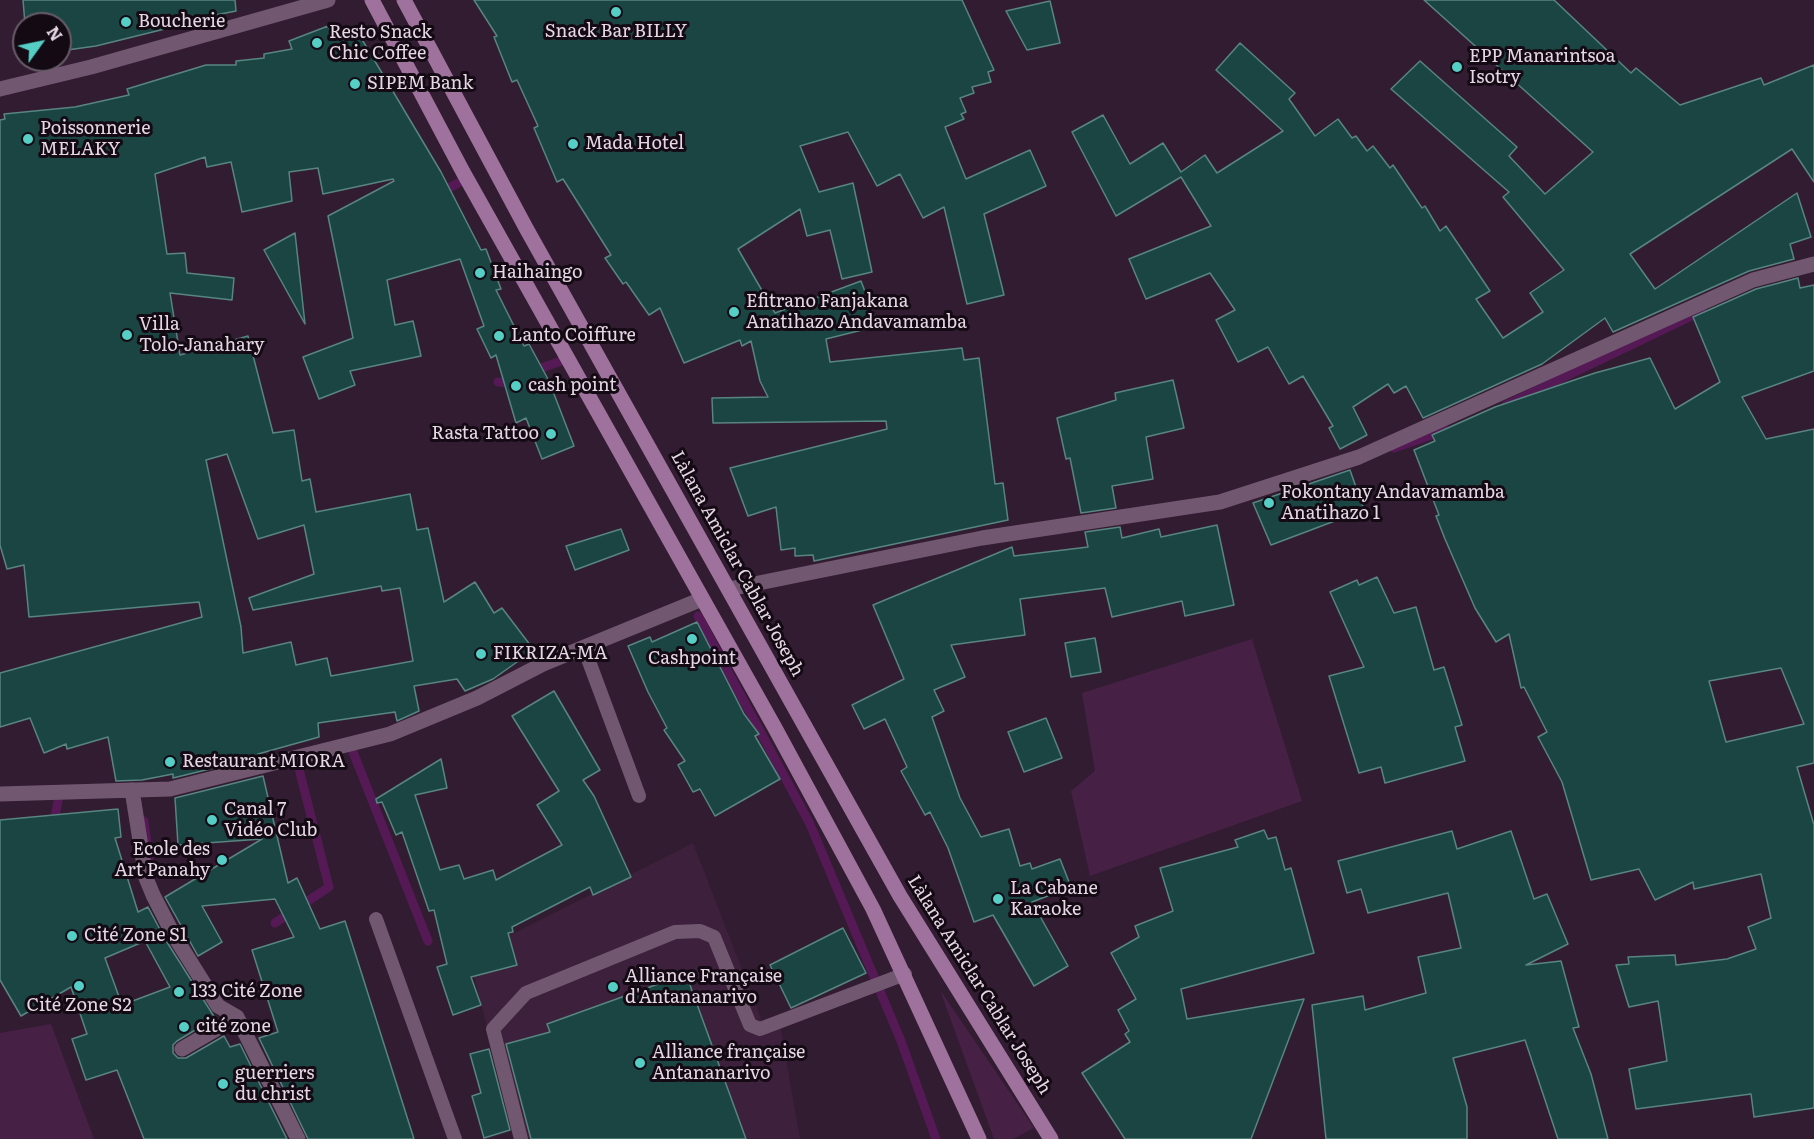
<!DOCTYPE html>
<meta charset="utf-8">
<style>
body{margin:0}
#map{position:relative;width:1814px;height:1139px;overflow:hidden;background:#321c31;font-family:Literata,serif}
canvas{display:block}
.north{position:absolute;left:12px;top:12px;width:60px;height:60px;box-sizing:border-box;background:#140a14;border:2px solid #685c68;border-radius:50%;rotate:57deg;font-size:16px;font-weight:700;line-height:24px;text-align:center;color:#e6d7e5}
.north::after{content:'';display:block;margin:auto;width:21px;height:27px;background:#55cec5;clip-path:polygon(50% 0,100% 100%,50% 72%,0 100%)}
</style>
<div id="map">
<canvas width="1814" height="1139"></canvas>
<div class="north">N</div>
</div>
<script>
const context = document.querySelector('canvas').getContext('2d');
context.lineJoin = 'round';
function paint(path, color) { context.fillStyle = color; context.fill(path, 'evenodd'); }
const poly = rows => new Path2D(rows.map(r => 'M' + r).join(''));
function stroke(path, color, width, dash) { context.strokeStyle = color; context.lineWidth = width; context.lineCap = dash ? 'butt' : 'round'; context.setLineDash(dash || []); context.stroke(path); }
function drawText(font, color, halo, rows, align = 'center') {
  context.font = font + ' Literata,serif'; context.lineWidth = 6; context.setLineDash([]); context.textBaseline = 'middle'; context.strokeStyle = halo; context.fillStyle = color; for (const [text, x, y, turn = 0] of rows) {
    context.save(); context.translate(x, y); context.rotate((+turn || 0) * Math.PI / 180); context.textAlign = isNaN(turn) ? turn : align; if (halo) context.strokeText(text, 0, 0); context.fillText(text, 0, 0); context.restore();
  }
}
const built = poly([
 [693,843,764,1026,779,1019,800,1139,515,1139,469,956]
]);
const green = poly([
 [1252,639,1302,801,1090,876,1071,791,1095,771,1082,693],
 [940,990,1034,1128,1013,1139,994,1139],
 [51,1024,94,1139,0,1139,0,1033]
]);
const stream = poly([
 [441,192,464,180],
 [530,372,567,359],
 [498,382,509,383,515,379],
 [1506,405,1702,311],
 [1394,448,1446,430],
 [698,616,810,824,901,1041,936,1139],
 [353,752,428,941],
 [55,817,58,801],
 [144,821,149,858],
 [275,923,329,887,298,765]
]);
const building = poly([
 [23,0,235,0,236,11,180,22,181,25,96,46,60,51,60,24,25,24,23,0],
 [474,0,962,0,994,70,988,72,991,82,972,87,974,93,960,98,966,112,961,114,964,119,945,127,966,179,1030,150,1046,186,984,214,1004,295,967,304,944,207,923,218,900,174,877,186,848,132,800,146,819,192,853,183,872,272,842,279,830,230,807,236,800,209,738,249,775,313,861,281,878,326,826,339,830,362,962,348,964,360,979,358,995,484,1003,483,1008,520,814,561,813,555,795,556,795,548,781,550,776,507,748,516,730,468,887,429,886,421,713,423,712,398,768,397,760,381,751,341,742,346,740,340,684,363,660,308,649,315,626,282,623,284,605,258,611,255,563,179,557,182,534,128,538,126,517,80,512,82,494,37,497,36,474,0],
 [1424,0,1554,0,1631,73,1636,68,1680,105,1761,78,1764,85,1814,65,1814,182,1792,149,1630,254,1655,289,1797,193,1811,237,1790,244,1794,259,1749,271,1613,332,1605,318,1542,364,1423,418,1406,386,1394,393,1388,384,1353,407,1367,435,1340,449,1329,428,1333,426,1303,376,1289,384,1268,347,1238,362,1216,320,1235,310,1210,273,1146,299,1129,259,1211,226,1181,177,1116,216,1072,132,1103,115,1130,164,1163,143,1181,172,1205,155,1217,173,1283,131,1216,70,1240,43,1295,93,1289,99,1315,136,1338,119,1352,138,1356,136,1367,151,1373,146,1390,168,1393,165,1422,208,1425,206,1440,231,1446,226,1490,291,1476,299,1503,338,1543,312,1530,293,1564,270,1503,197,1509,192,1391,89,1420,61,1517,147,1509,156,1545,194,1593,152,1424,0],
 [1050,1,1060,43,1027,50,1006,11,1050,1],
 [337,25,340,32,354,26,441,172,481,250,486,249,501,289,496,290,524,346,529,344,549,381,574,446,542,459,526,418,516,423,496,355,491,358,477,329,484,326,460,259,387,280,395,325,413,321,421,356,350,371,355,385,319,399,303,357,353,338,328,216,394,181,393,179,323,194,318,168,289,172,292,201,242,212,231,162,207,167,205,157,155,174,167,254,185,253,187,273,234,278,232,300,170,293,180,355,248,336,273,433,294,430,302,481,310,479,316,512,410,494,417,530,428,528,444,602,475,582,494,613,502,608,534,650,493,679,465,691,457,679,414,686,419,711,397,721,395,712,318,723,319,737,258,754,259,757,173,778,173,774,142,780,116,781,108,737,67,749,66,744,44,753,30,718,0,727,0,673,202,617,199,602,29,617,24,565,7,569,0,545,0,120,5,119,4,114,75,107,129,95,127,89,206,65,236,65,236,61,264,58,264,54,292,49,289,41,328,26,329,29,337,25],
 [227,454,258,539,304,525,314,574,249,598,253,610,381,586,382,591,400,588,413,661,331,676,327,658,296,665,291,642,243,653,241,627,206,460,227,454],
 [295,233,305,324,264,250,295,233],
 [1798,278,1800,288,1814,285,1814,371,1742,397,1766,439,1814,429,1814,763,1797,767,1814,825,1814,1108,1754,1117,1751,1094,1636,1109,1629,1069,1667,1061,1658,1001,1629,1007,1616,965,1629,964,1628,957,1675,955,1676,965,1727,959,1756,949,1748,927,1771,918,1761,874,1694,889,1693,882,1655,900,1639,869,1591,880,1562,782,1538,737,1547,732,1524,687,1521,688,1509,634,1496,642,1475,608,1445,539,1436,516,1439,515,1414,450,1435,441,1432,435,1495,407,1595,373,1650,358,1675,409,1720,382,1693,317,1756,289,1798,278],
 [1781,668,1804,724,1726,742,1709,681,1781,668],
 [1173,380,1184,428,1146,437,1153,479,1112,486,1116,508,1081,513,1070,458,1066,459,1057,418,1116,400,1115,393,1173,380],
 [1350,470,1364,510,1271,545,1253,503,1350,470],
 [1217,525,1234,605,1185,616,1182,601,1112,617,1105,588,1020,599,1025,635,951,645,965,677,934,690,944,711,932,717,960,798,981,837,1009,829,1020,866,1030,863,1032,869,1060,859,1071,887,1032,902,1068,966,1034,986,993,915,974,922,948,848,930,812,925,815,901,771,907,767,885,719,864,729,852,705,904,679,873,605,1012,547,1014,556,1088,547,1085,532,1120,527,1122,538,1159,529,1161,537,1217,525],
 [621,529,629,550,575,570,566,546,621,529],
 [1377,577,1394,613,1416,607,1434,670,1444,667,1462,725,1455,727,1465,761,1385,783,1381,767,1359,773,1329,676,1364,667,1330,592,1357,580,1359,585,1377,577],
 [697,622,744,714,759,734,755,736,780,779,715,816,700,789,693,792,678,765,685,761,664,730,667,728,648,692,628,646,650,637,652,642,697,622],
 [1095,638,1101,672,1071,677,1065,643,1095,638],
 [554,691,600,770,583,780,594,796,631,877,593,895,590,887,512,927,513,932,508,933,517,965,471,977,481,1005,453,1015,437,967,447,964,434,910,429,911,402,832,396,835,382,802,377,803,376,799,441,759,447,788,415,795,440,870,459,865,464,879,493,870,496,880,562,845,537,805,559,791,512,716,554,691],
 [1046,718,1062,758,1024,772,1008,732,1046,718],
 [263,776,288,883,297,878,320,929,345,921,414,1139,308,1139,259,1038,278,1032,252,950,294,937,275,899,202,906,222,942,198,956,165,897,262,839,178,845,175,798,263,776],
 [118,809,121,837,115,838,138,912,148,907,165,939,215,1018,177,1041,173,1045,173,1053,178,1058,186,1058,224,1036,230,1047,240,1044,287,1139,144,1139,117,1070,86,1080,72,1039,87,1034,71,987,21,1016,0,980,0,820,118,809],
 [145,941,170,987,122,1005,105,958,145,941],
 [1264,830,1268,839,1276,837,1285,870,1291,868,1314,953,1181,989,1187,1019,1304,999,1251,1139,1125,1139,1082,1073,1130,1042,1125,1034,1129,1031,1118,1010,1136,999,1111,953,1139,937,1135,926,1173,911,1160,868,1238,847,1235,840,1264,830],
 [1452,831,1457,849,1511,831,1534,899,1547,894,1568,944,1526,965,1561,961,1579,1027,1573,1028,1591,1074,1608,1139,1558,1139,1525,1040,1453,1058,1467,1107,1467,1139,1326,1139,1312,1005,1363,996,1365,1010,1426,993,1418,957,1461,948,1448,893,1368,913,1361,889,1347,893,1338,861,1452,831],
 [843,928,866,973,791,1008,770,965,843,928],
 [686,974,746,1139,531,1139,506,1044,550,1032,547,1024,686,974],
 [489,1049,510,1130,484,1138,472,1096,481,1093,470,1054,489,1049]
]);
const lane = poly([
 [584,648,639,796],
 [376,919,455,1139],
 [521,1139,493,1029,526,993,675,932,700,931,714,937,750,1025,760,1029,905,974]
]);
const street = poly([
 [0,89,91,67,328,0],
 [729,589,982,538,1220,502,1359,457,1753,280,1814,264],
 [132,790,146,878,153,895,173,934,218,1006,237,1017,298,1139],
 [0,794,170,789,390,734,477,698,543,664,702,599],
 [182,1049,237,1017]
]);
const secondary = poly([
 [372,0,463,172,775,728,873,909,979,1139],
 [404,0,526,228,900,896,1051,1139]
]);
const markers = [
 [616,12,6,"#55cec5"],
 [126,22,6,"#55cec5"],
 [317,43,6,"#55cec5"],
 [1457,67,6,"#55cec5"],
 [355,84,6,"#55cec5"],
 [28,139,6,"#55cec5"],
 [573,144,6,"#55cec5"],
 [480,273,6,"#55cec5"],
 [734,312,6,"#55cec5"],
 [127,335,6,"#55cec5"],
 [499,336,6,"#55cec5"],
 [516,386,6,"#55cec5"],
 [551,434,6,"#55cec5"],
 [1269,503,6,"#55cec5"],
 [692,639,6,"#55cec5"],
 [481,654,6,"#55cec5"],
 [170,762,6,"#55cec5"],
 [212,820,6,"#55cec5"],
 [222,860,6,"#55cec5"],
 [998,899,6,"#55cec5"],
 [72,936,6,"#55cec5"],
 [79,986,6,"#55cec5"],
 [613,987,6,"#55cec5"],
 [179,992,6,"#55cec5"],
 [184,1027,6,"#55cec5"],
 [640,1063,6,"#55cec5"],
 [223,1084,6,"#55cec5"]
];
const poiNames = [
 ["Boucherie",138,22],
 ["Snack Bar BILLY",616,32,"center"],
 ["Resto Snack",329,33],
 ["Chic Coffee",329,54],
 ["EPP Manarintsoa",1469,57],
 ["Isotry",1469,78],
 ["SIPEM Bank",367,84],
 ["Poissonnerie",40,129],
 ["MELAKY",40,150],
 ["Mada Hotel",585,144],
 ["Haihaingo",492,273],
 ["Efitrano Fanjakana",746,302],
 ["Anatihazo Andavamamba",746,323],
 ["Villa",139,325],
 ["Tolo-Janahary",139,346],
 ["Lanto Coiffure",511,336],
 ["cash point",528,386],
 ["Rasta Tattoo",539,434,"right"],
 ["Fokontany Andavamamba",1281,493],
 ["Anatihazo 1",1281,514],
 ["FIKRIZA-MA",493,654],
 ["Cashpoint",692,659,"center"],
 ["Restaurant MIORA",182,762],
 ["Canal 7",224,810],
 ["Vidéo Club",224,831],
 ["Ecole des",210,850,"right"],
 ["Art Panahy",210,871,"right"],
 ["La Cabane",1010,889],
 ["Karaoke",1010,910],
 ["Cité Zone S1",84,936],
 ["Alliance Française",625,977],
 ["d'Antananarivo",625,998],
 ["133 Cité Zone",191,992],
 ["Cité Zone S2",79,1006,"center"],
 ["cité zone",196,1027],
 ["Alliance française",652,1053],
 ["Antananarivo",652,1074],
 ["guerriers",235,1074],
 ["du christ",235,1095]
];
const streetNames = [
 ["Làlana Amiclar Cablar Joseph",737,564,61],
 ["Làlana Amiclar Cablar Joseph",979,985,58]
];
paint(built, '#3d213c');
paint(green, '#472046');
stroke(stream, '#551955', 9);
paint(building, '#1a4542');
stroke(building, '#588581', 1.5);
stroke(lane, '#725771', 14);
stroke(street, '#725771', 15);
stroke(secondary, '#9e729c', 15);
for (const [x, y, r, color] of markers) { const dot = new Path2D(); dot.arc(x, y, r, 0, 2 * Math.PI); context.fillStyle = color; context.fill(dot); stroke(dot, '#140a14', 2); }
drawText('18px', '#e6d7e5', '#140a14', poiNames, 'left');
drawText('18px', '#e6d7e5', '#140a14', streetNames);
</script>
